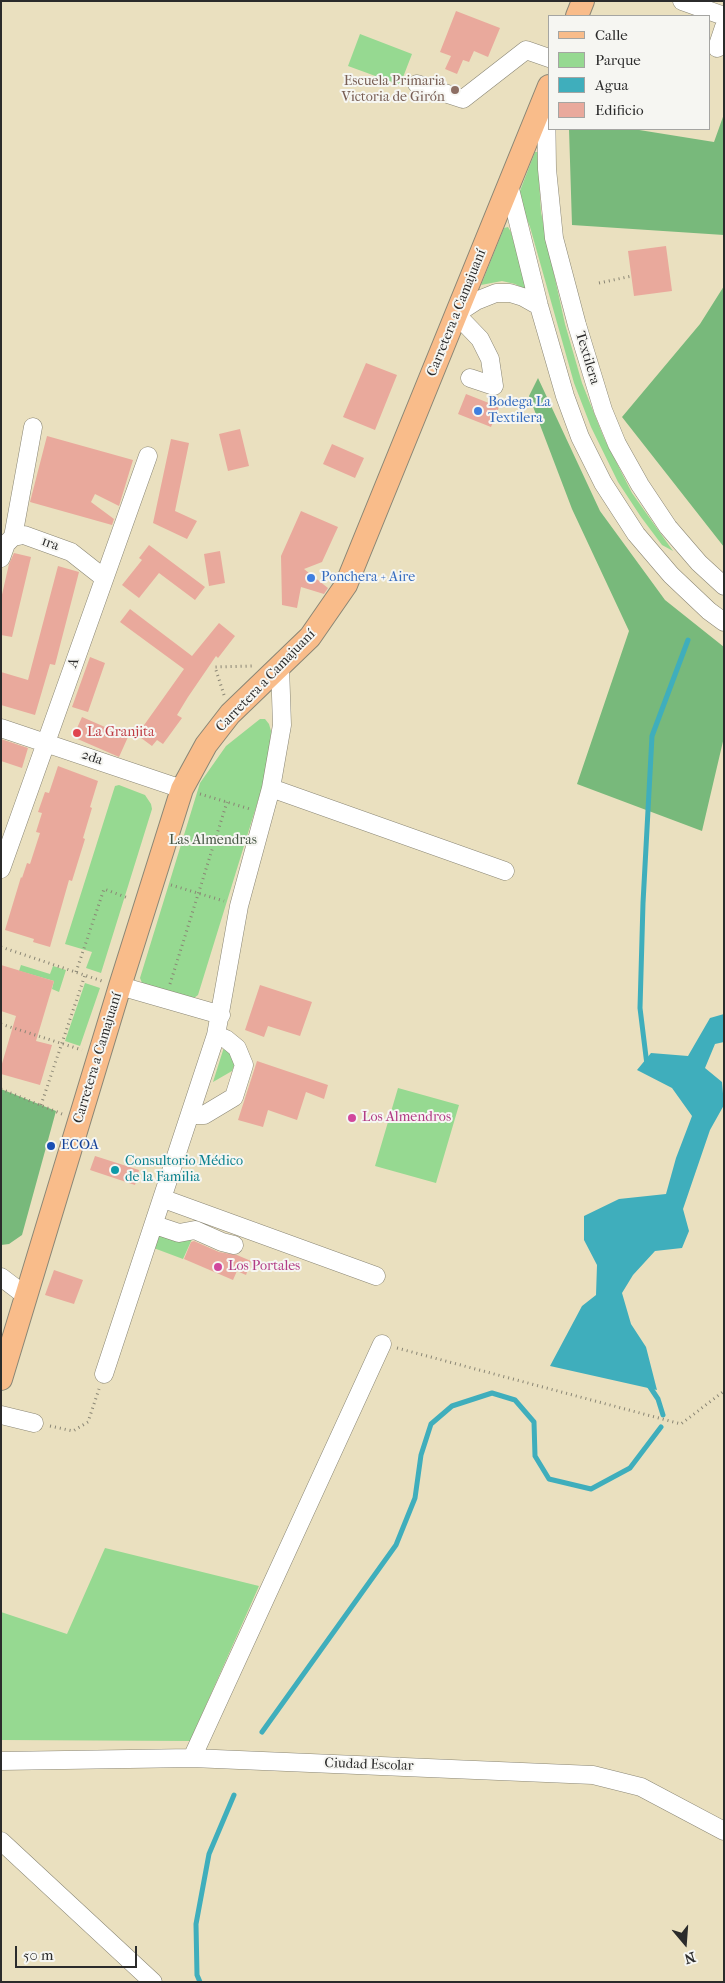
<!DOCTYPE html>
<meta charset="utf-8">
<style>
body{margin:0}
#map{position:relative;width:725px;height:1983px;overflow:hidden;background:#eae0bf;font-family:"IM FELL French Canon",serif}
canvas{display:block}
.frame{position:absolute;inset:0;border:2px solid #2b2b2b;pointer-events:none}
.legend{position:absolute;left:548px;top:15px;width:162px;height:115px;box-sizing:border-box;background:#f6f6f2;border:1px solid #a5a5a2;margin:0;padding:6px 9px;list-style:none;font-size:15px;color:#2b2b2b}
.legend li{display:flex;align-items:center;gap:10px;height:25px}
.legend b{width:25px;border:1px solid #a5a5a2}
.north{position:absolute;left:660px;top:1918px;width:50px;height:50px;-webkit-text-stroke:4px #f6f6f2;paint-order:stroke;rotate:162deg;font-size:14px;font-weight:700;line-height:20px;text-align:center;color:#2b2b2b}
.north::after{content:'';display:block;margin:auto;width:18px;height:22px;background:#2b2b2b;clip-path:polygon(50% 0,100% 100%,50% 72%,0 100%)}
.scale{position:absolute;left:15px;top:1946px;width:122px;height:22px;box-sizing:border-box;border:2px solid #2b2b2b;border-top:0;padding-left:6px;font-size:15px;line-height:18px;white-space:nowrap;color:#2b2b2b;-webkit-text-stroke:4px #f6f6f2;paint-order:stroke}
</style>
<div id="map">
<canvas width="725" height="1983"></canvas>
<div class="frame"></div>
<ul class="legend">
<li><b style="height:6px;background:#f9bc8a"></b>Calle</li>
<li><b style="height:14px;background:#96d991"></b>Parque</li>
<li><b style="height:14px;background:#3faebc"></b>Agua</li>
<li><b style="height:14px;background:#e9a99c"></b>Edificio</li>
</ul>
<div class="north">N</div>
<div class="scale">50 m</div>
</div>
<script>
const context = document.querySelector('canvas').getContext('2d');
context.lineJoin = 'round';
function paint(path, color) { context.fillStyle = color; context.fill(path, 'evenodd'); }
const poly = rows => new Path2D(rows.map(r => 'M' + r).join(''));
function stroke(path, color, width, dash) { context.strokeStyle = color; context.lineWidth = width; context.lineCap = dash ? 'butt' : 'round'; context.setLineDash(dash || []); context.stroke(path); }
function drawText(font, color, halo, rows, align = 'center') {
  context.font = font + ' "IM FELL French Canon",serif'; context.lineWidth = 4; context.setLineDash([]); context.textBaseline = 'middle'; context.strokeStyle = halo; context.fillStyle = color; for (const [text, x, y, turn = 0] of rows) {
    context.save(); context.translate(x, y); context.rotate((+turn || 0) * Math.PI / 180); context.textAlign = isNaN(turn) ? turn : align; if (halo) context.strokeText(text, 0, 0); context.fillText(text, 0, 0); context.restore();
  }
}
const green = poly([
 [360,34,412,54,400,85,348,66],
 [535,152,539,152,540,156,539,180,541,212,548,247,565,324,582,383,604,438,632,493,673,551,662,545,641,517,618,482,591,427,574,383,530,227,518,196],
 [508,227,511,232,527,290,515,284,502,281,481,285,504,228],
 [260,719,265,719,269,724,271,731,269,765,198,995,194,998,142,983,140,978,200,783,226,746],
 [119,785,145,795,151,804,152,809,101,973,86,968,92,952,65,944,115,786],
 [21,965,50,974,53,966,66,970,59,992,52,989,54,981,19,971],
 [85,983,100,988,80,1046,65,1041],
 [225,1044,235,1063,232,1071,213,1082],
 [398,1088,459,1105,436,1183,375,1166],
 [157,1232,193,1237,183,1259,151,1247],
 [105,1548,259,1586,190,1741,1,1740,1,1612,67,1634]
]);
const forest = poly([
 [724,114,724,235,572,225,569,129,633,129,714,142],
 [724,286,724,547,622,417,700,324],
 [538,378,600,511,665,600,724,647,724,737,702,831,577,784,629,631,572,509,529,396],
 [1,1089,56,1111,22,1235,9,1244,1,1245]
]);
const water = poly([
 [724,1014,724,1042,715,1044,705,1068,722,1082,724,1105,710,1130,683,1209,689,1231,682,1248,655,1251,633,1275,622,1293,631,1324,646,1347,657,1390,550,1366,582,1306,596,1295,597,1265,584,1240,584,1216,619,1199,666,1194,676,1158,692,1116,672,1088,637,1070,651,1053,688,1056,710,1018]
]);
const stream = poly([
 [647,1065,640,1008,643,903,652,736,688,640],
 [648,1384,658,1399,663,1415],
 [262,1732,396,1545,415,1498,421,1455,431,1424,452,1406,492,1393,515,1400,534,1422,535,1456,549,1479,591,1489,630,1468,661,1427],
 [200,1982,197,1975,196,1924,209,1854,234,1795]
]);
const building = poly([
 [456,11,500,28,488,57,474,51,469,62,463,60,457,74,445,69,451,56,440,52],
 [666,246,672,291,634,296,628,251],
 [366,363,397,375,375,430,343,417],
 [466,394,499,407,491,427,458,414],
 [240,429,249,466,228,471,219,434],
 [47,436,133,460,119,506,95,494,91,502,114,519,112,525,30,502],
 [171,439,189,443,175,511,197,521,187,539,153,523],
 [332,444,364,458,355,478,323,464],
 [301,511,338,527,322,562,304,569,328,588,324,594,301,587,297,608,282,605,281,556],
 [149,545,205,587,195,600,159,573,139,598,122,585,142,560,139,558],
 [220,551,225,583,209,586,204,554],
 [14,553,31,557,12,637,1,635,1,599,9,564],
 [58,566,79,572,55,665,50,664,35,715,1,705,1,672,28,680],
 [130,609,192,656,219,623,235,636,218,658,216,656,188,697,177,715,182,718,163,744,157,740,152,746,137,735,184,669,120,622],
 [90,657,105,663,88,712,72,707],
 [82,717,128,737,119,757,73,737],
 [1,739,28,748,22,768,1,761],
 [58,766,98,781,90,807,92,808,83,838,85,839,72,881,69,880,50,947,33,942,34,939,5,930,21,877,22,878,27,863,30,864,40,833,36,832,42,813,38,812,45,792,49,793],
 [1,965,54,981,36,1041,52,1045,40,1085,1,1074,1,1067,16,1016,1,1011],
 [260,985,312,1002,300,1036,268,1026,264,1037,245,1030],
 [257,1061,328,1085,324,1099,306,1092,297,1120,268,1110,263,1127,238,1120],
 [95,1156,139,1170,135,1185,90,1170],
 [194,1241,219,1252,237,1255,251,1261,246,1275,237,1271,233,1280,184,1259,191,1242],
 [54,1270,83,1280,74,1304,45,1295]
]);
const path = poly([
 [599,283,632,276],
 [224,695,215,667,252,666],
 [200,794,250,809],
 [171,885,224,901],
 [1,947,102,981],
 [76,972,104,889,128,898],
 [170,984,227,802],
 [1,1024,82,1050],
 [1,1089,62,1114],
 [41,1105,85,975],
 [397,1348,681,1424,724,1391],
 [50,1426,73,1431,88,1422,99,1389]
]);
const minor = poly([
 [682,1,724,16],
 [717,48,724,27],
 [417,84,463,99,526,50,549,58],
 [546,99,547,169,554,238,577,325,603,410,617,444,640,485,668,527,699,563,724,586],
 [509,185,539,306,565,396,580,437,603,483,636,534,671,575,709,611,724,622],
 [470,378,494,386,490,359,480,339,456,314,476,301,496,293,510,293,523,297,539,306],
 [13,537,33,427],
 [1,558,6,544,13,537,24,535,71,552,104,578],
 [1,728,182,789],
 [271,788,505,871],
 [1,869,148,456],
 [120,986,221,1015],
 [190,1115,204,1115,234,1097,244,1065,237,1048,226,1039,216,1035],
 [164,1199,376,1276],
 [155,1225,179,1233,195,1230,222,1242,234,1245],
 [1,1277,26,1296],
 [104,1374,216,1035,239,906,271,788,282,725,280,666],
 [1,1415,34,1423],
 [192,1758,382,1344],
 [1,1761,192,1758,593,1775,641,1787,724,1831],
 [1,1841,153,1982]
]);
const major = poly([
 [577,16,583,1],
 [1,1379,120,986,182,789,206,745,230,714,310,637,346,585,549,86]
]);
const markers = [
 [455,90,5,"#8d6e63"],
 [478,411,5,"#3f7fe0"],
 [311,578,5,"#3f7fe0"],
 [77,733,5,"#e0444e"],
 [352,1118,5,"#d1479c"],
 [51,1146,5,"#1a4fb4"],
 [115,1170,5,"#0f9aa8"],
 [218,1267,5,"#d1479c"]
];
const educationNames = [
 ["Escuela Primaria",445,82],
 ["Victoria de Girón",445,98]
];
const streetNames = [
 ["Carretera a Camajuaní",457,313,-68],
 ["Textilera",587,358,73],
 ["1ra",50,544,20],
 ["A",74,663,-71],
 ["Carretera a Camajuaní",266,681,-46],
 ["2da",92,758,19],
 ["Carretera a Camajuaní",98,1058,-73],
 ["Ciudad Escolar",369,1765,2]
];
const shopNames = [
 ["Bodega La",488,403],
 ["Textilera",488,419],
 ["Ponchera + Aire",321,578]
];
const healthNames = [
 ["La Granjita",87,733]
];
const parkNames = [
 ["Las Almendras",213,841]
];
const hotelNames = [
 ["Los Almendros",362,1118],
 ["Los Portales",228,1267]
];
const transitNames = [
 ["ECOA",61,1146]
];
const cultureNames = [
 ["Consultorio Médico",125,1162],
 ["de la Familia",125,1178]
];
paint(green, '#96d991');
paint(forest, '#78b97b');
paint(water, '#3faebc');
stroke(stream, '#3faebc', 5);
paint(building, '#e9a99c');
stroke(minor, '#8a8675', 19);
stroke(major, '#8a8675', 24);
stroke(path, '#8a8675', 3, [1, 4]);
stroke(minor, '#fff', 18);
stroke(major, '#f9bc8a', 22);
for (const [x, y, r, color] of markers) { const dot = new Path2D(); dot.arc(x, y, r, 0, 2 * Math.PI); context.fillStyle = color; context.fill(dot); stroke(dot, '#f6f6f2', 2); }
drawText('14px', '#785e54', '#f6f6f2', educationNames, 'right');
drawText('14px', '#2b2b2b', '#f6f6f2', streetNames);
drawText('14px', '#366cbe', '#f6f6f2', shopNames, 'left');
drawText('14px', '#be3a42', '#f6f6f2', healthNames, 'left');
drawText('14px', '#465644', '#f6f6f2', parkNames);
drawText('14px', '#b23c85', '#f6f6f2', hotelNames, 'left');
drawText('14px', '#164399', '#f6f6f2', transitNames, 'left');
drawText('14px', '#0d838f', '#f6f6f2', cultureNames, 'left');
</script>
